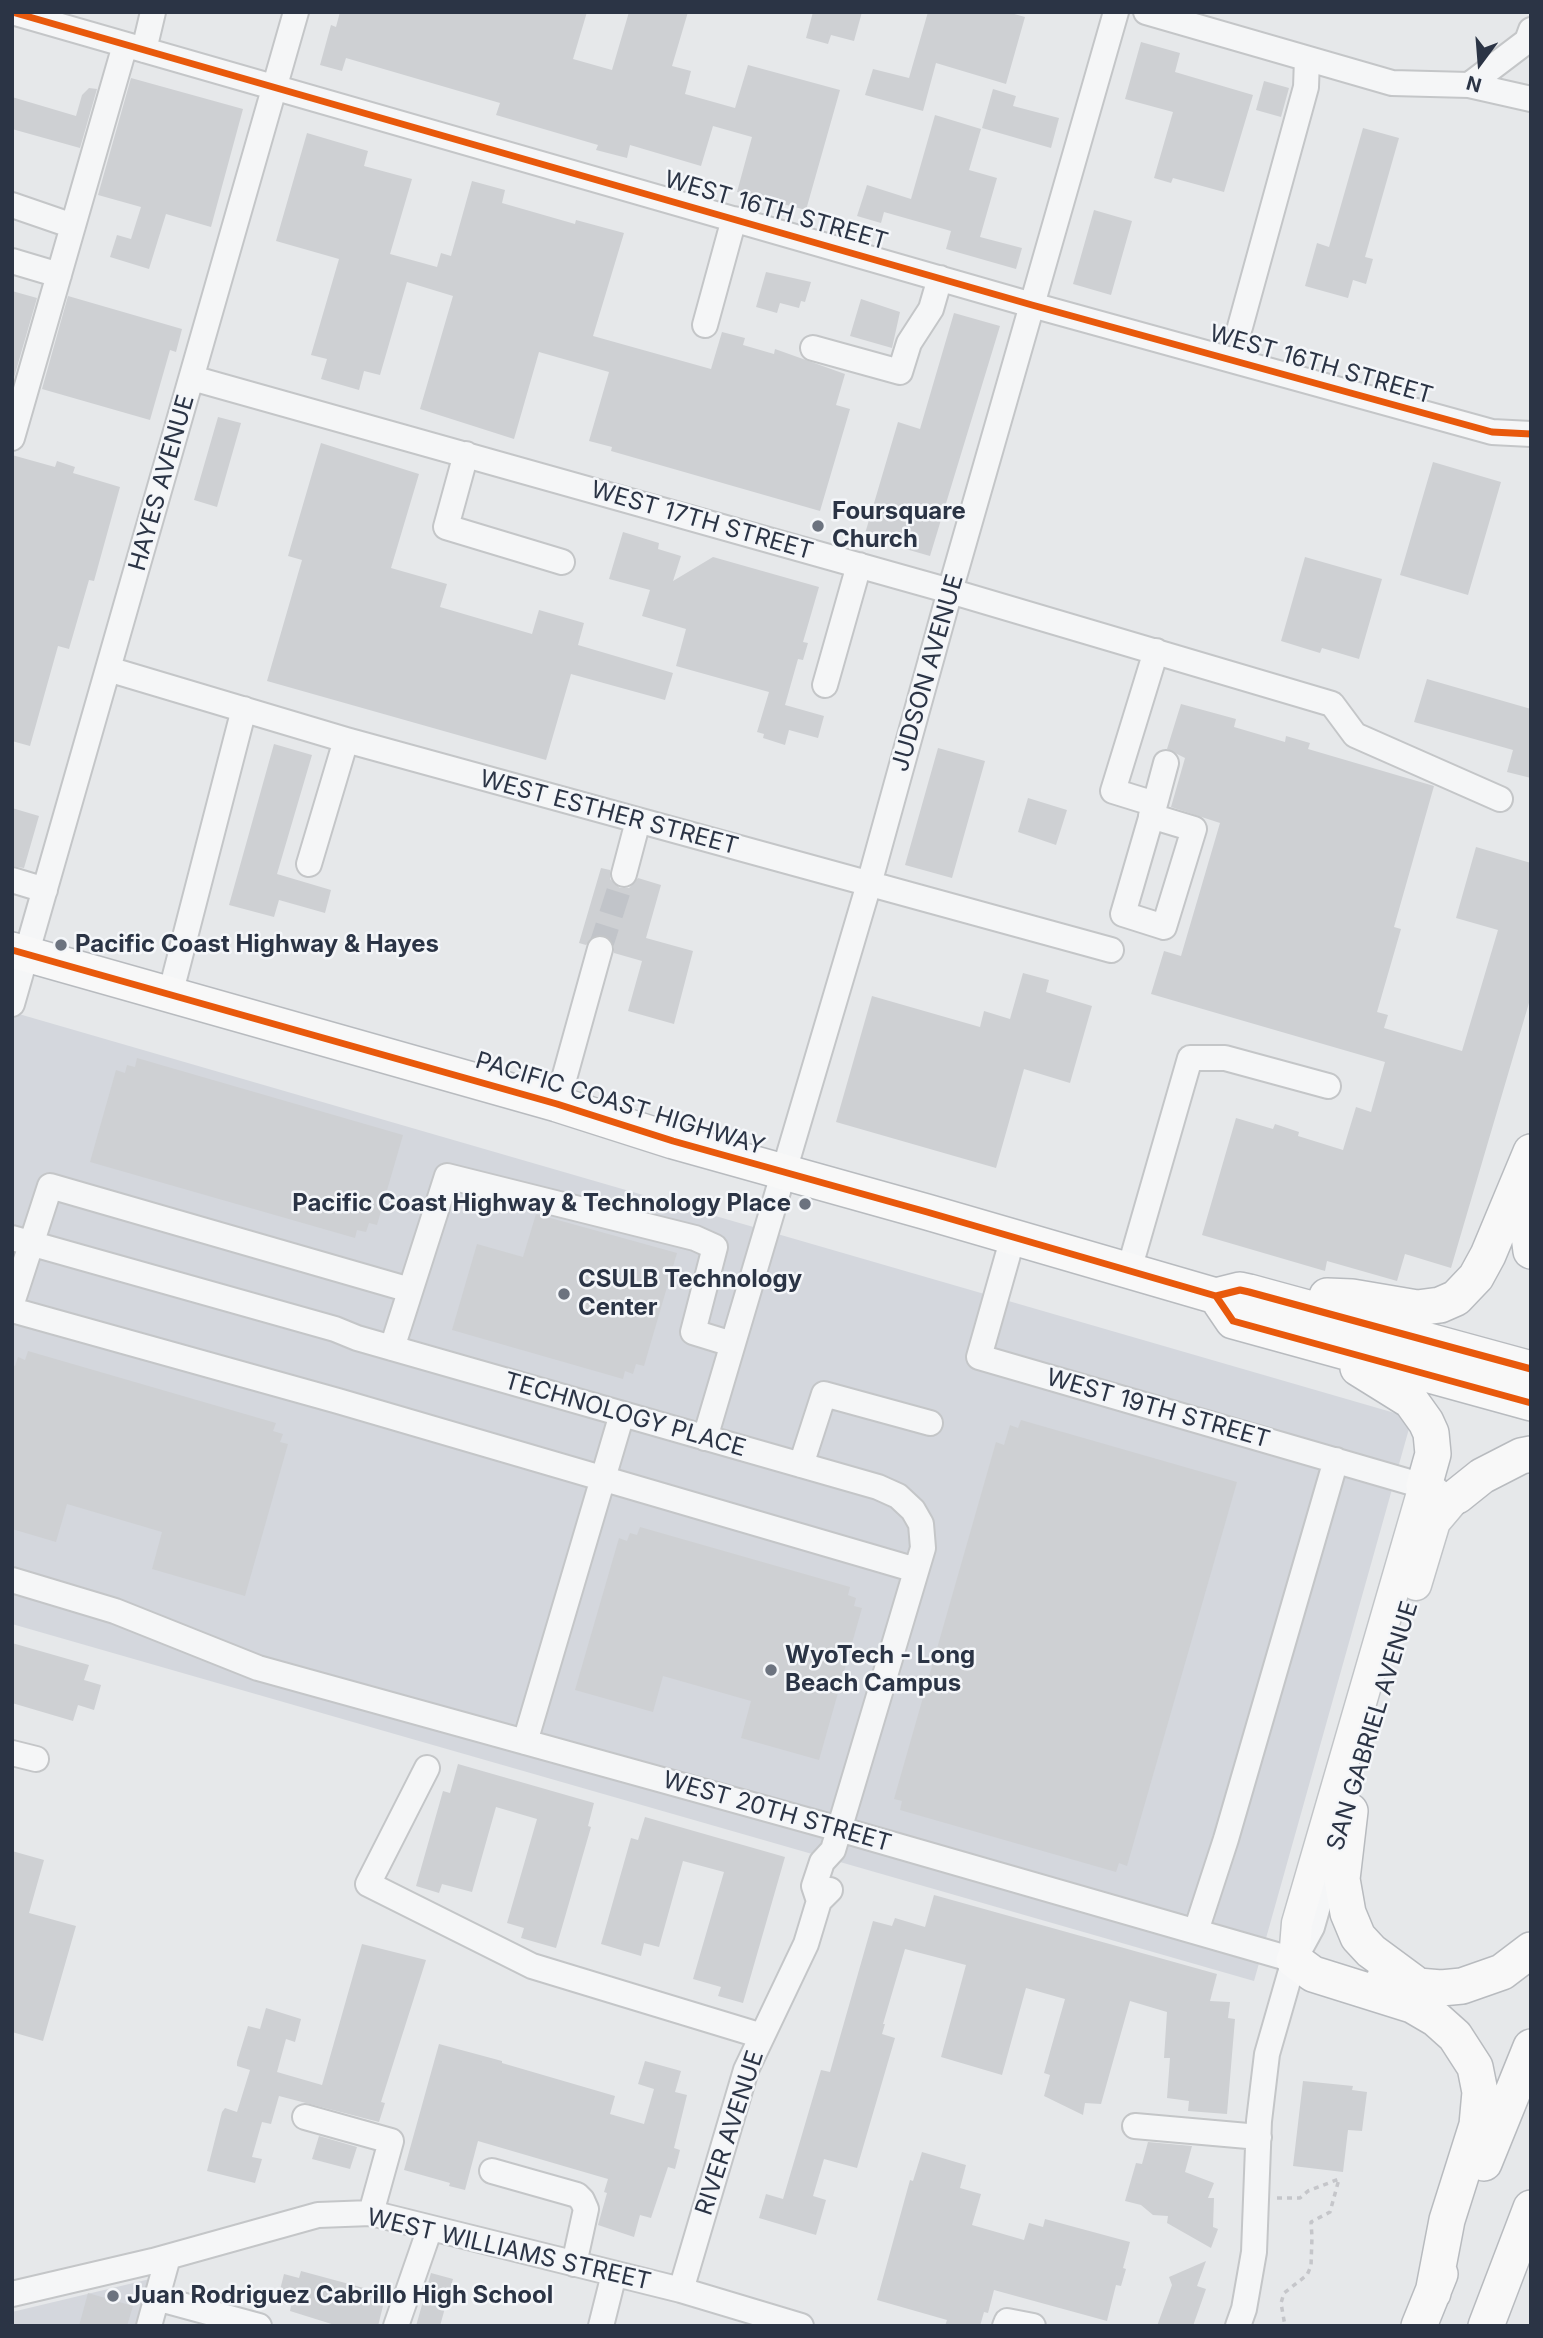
<!DOCTYPE html>
<style>
body{margin:0}
#map{position:relative;width:1543px;height:2338px;overflow:hidden;background:#e6e8ea;font-family:Inter,sans-serif}
canvas{display:block}
.frame{position:absolute;inset:0;border:14px solid #2b3445;pointer-events:none}
.north{position:absolute;left:1445px;top:28px;width:70px;height:70px;-webkit-text-stroke:5px #f4f6f9;paint-order:stroke;rotate:196deg;font-size:19px;font-weight:700;line-height:28px;text-align:center;color:#2b3445}
.north::after{content:'';display:block;margin:auto;width:24px;height:32px;background:#2b3445;clip-path:polygon(50% 0,100% 100%,50% 72%,0 100%)}
</style>
<div id="map">
<canvas width="1543" height="2338"></canvas>
<div class="frame"></div>
<div class="north">N</div>
</div>
<script>
const context = document.querySelector('canvas').getContext('2d');
context.lineJoin = 'round';
function paint(path, color) { context.fillStyle = color; context.fill(path, 'evenodd'); }
const poly = rows => new Path2D(rows.map(r => 'M' + r).join(''));
function stroke(path, color, width, dash) { context.strokeStyle = color; context.lineWidth = width; context.lineCap = dash ? 'butt' : 'round'; context.setLineDash(dash || []); context.stroke(path); }
function drawText(font, color, halo, rows, align = 'center') {
  context.font = font + ' Inter,sans-serif'; context.lineWidth = 5; context.setLineDash([]); context.textBaseline = 'middle'; context.strokeStyle = halo; context.fillStyle = color; for (const [text, x, y, turn = 0] of rows) {
    context.save(); context.translate(x, y); context.rotate((+turn || 0) * Math.PI / 180); context.textAlign = isNaN(turn) ? turn : align; if (halo) context.strokeText(text, 0, 0); context.fillText(text, 0, 0); context.restore();
  }
}
const built = poly([
 [12,1012,1412,1418,1254,1981,12,1624],
 [150,2279,136,2326,12,2326,12,2312]
]);
const building = poly([
 [340,12,587,12,573,59,612,70,629,12,688,12,672,66,691,71,685,94,735,108,748,65,840,90,806,210,737,192,752,137,713,126,701,166,630,145,627,158,596,150,598,145,496,115,500,103,346,58,342,71,320,65,331,25,336,27],
 [813,12,862,12,854,41,831,35,828,44,806,38],
 [928,12,1007,12,1025,17,1006,84,936,63,923,111,865,95,873,69,909,78],
 [1141,42,1180,53,1175,72,1253,95,1224,192,1173,178,1171,183,1154,178,1173,112,1125,99],
 [131,78,243,109,211,227,166,214,149,269,110,257,117,235,131,239,141,207,98,195],
 [1264,81,1289,88,1281,117,1256,110],
 [89,88,97,89,80,148,12,129,12,97,76,116,82,95],
 [993,89,1016,96,1013,106,1059,118,1051,148,982,128],
 [935,115,981,129,969,170,997,178,980,237,1022,248,1016,269,946,249,951,231,884,212,881,223,857,216,867,185,911,199],
 [1363,128,1399,138,1365,257,1373,259,1366,284,1353,280,1348,298,1305,286,1317,243,1329,247],
 [307,133,368,151,364,166,412,179,390,254,437,267,441,253,451,256,472,181,505,190,502,203,575,224,576,220,624,233,593,336,711,369,722,332,745,338,743,345,774,354,775,349,845,374,836,405,850,409,820,511,611,451,612,447,589,441,609,372,539,352,514,439,420,409,453,296,407,282,380,375,364,371,359,390,321,379,327,359,311,355,339,259,276,241],
 [1094,210,1132,221,1111,295,1073,284],
 [766,272,811,282,805,302,801,301,799,308,780,303,777,313,756,307],
 [12,291,37,298,13,381,12,381],
 [68,296,182,329,176,352,170,350,150,420,42,389],
 [861,299,900,312,892,348,850,336],
 [954,313,1000,326,930,556,864,537,898,422,920,429],
 [218,417,241,423,217,507,194,500],
 [321,443,419,474,391,568,447,584,440,607,532,634,539,610,584,623,578,645,673,673,665,700,571,674,546,760,267,681,302,560,288,556],
 [12,455,55,467,57,461,75,467,73,473,120,487,94,581,89,580,69,649,58,646,30,746,12,741],
 [1433,462,1501,482,1468,595,1400,575],
 [623,532,659,543,658,549,681,556,673,581,713,557,819,587,803,642,808,643,803,660,798,659,785,705,824,716,818,738,789,730,785,745,763,738,764,734,757,732,769,692,676,666,686,629,642,616,650,590,609,579],
 [1305,557,1382,579,1359,659,1322,648,1320,653,1281,641],
 [1427,679,1531,709,1531,778,1507,772,1513,750,1414,722],
 [1181,704,1236,719,1234,727,1285,742,1286,736,1310,743,1308,749,1434,786,1394,927,1401,929,1377,1012,1388,1015,1384,1028,1462,1051,1498,930,1456,918,1476,847,1531,863,1531,996,1451,1268,1405,1254,1397,1281,1327,1261,1325,1271,1202,1235,1236,1118,1273,1129,1275,1124,1299,1132,1298,1136,1343,1150,1356,1107,1371,1112,1385,1062,1151,994,1164,951,1181,956,1220,823,1171,807,1185,758,1167,749],
 [274,744,312,755,277,874,331,890,325,913,279,900,274,917,229,905],
 [938,748,985,761,952,878,905,865],
 [1028,798,1067,810,1056,845,1018,832],
 [12,808,39,816,24,868,12,866],
 [601,868,610,870,610,879,620,888,629,888,638,878,661,885,646,938,693,951,674,1024,628,1011,642,961,614,953,614,945,605,935,596,935,586,945,579,943],
 [1023,973,1049,980,1046,992,1092,1006,1070,1083,1024,1069,996,1168,836,1122,872,996,980,1027,984,1011,1010,1019],
 [137,1058,403,1135,377,1225,369,1223,366,1232,357,1230,355,1238,90,1162,116,1070,125,1073,127,1065,135,1067],
 [536,1214,677,1253,644,1366,636,1364,633,1374,625,1371,623,1379,452,1330,477,1244,523,1257],
 [28,1351,276,1423,273,1431,283,1434,280,1442,288,1444,245,1596,152,1569,162,1532,67,1504,56,1542,12,1529,12,1365,15,1366,18,1357,25,1360],
 [1021,1420,1237,1482,1127,1866,1119,1863,1116,1872,900,1810,902,1801,894,1799,996,1442,1004,1445,1010,1425,1018,1428],
 [640,1527,850,1587,848,1595,856,1598,854,1606,862,1608,819,1760,741,1738,751,1701,663,1676,653,1712,575,1690,619,1538,627,1541,630,1533,637,1535],
 [12,1643,89,1665,84,1680,101,1685,94,1710,78,1705,73,1721,12,1703],
 [458,1764,594,1803,588,1826,591,1827,556,1948,521,1938,524,1928,507,1923,537,1819,496,1807,472,1892,442,1884,439,1893,416,1886,443,1791,450,1793],
 [645,1817,785,1857,743,2003,718,1996,721,1987,693,1979,724,1872,683,1861,659,1947,644,1943,641,1956,601,1944,631,1838,638,1840],
 [12,1851,44,1860,29,1913,76,1926,43,2041,12,2032],
 [934,1895,1217,1974,1210,2001,1230,2002,1228,2018,1235,2019,1227,2114,1188,2111,1189,2101,1167,2098,1170,2058,1164,2058,1167,2012,1130,2001,1101,2104,1085,2103,1083,2115,1044,2096,1050,2075,1044,2073,1065,1999,1026,1988,1002,2075,941,2057,966,1965,905,1949,883,2024,885,2024,882,2034,895,2038,857,2168,824,2159,813,2196,826,2200,816,2235,759,2218,766,2194,783,2199,821,2070,830,2072,873,1921,892,1926,895,1918,925,1927],
 [362,1944,426,1960,381,2102,385,2103,379,2122,279,2096,271,2124,262,2122,252,2157,262,2159,255,2183,207,2171,222,2112,225,2108,237,2112,250,2070,237,2066,237,2062,248,2026,260,2029,266,2008,301,2019,295,2042,286,2039,277,2072,322,2085],
 [439,2044,502,2061,502,2063,615,2096,610,2114,644,2124,654,2089,638,2084,645,2061,681,2071,675,2092,687,2095,674,2148,680,2150,675,2169,668,2167,651,2218,640,2215,634,2237,598,2225,607,2193,604,2192,608,2179,478,2141,465,2190,449,2186,450,2183,404,2170],
 [1303,2081,1353,2086,1352,2090,1367,2092,1362,2131,1348,2130,1343,2172,1293,2166],
 [319,2136,357,2147,350,2169,312,2159],
 [1148,2142,1192,2146,1185,2172,1214,2183,1208,2198,1214,2198,1213,2227,1218,2229,1211,2248,1167,2223,1168,2216,1153,2215,1141,2205,1125,2201,1136,2163,1142,2164],
 [922,2152,966,2165,960,2188,981,2194,972,2225,1024,2240,1029,2223,1043,2227,1045,2219,1130,2242,1123,2268,1126,2269,1121,2286,1116,2285,1107,2321,994,2290,988,2313,984,2312,980,2326,945,2326,947,2320,877,2300,910,2180,913,2181],
 [1206,2261,1197,2286,1206,2289,1193,2326,1157,2326,1172,2285,1169,2277],
 [301,2271,386,2294,378,2326,338,2326,290,2311,291,2306,277,2302,284,2274,299,2278],
 [431,2273,453,2279,440,2326,416,2326],
 [88,2293,133,2306,127,2326,79,2326]
]);
const minorTunnel = poly([
 [600,949,624,874]
]);
const path = poly([
 [1277,2198,1300,2198,1308,2191,1339,2179,1330,2212,1311,2222,1312,2237,1311,2266,1307,2275,1284,2293,1281,2303,1285,2326]
]);
const minor = poly([
 [12,12,1032,305,1492,432,1531,434],
 [1146,12,1392,83,1469,85,1531,99],
 [144,50,153,12],
 [1469,85,1527,41,1531,30],
 [12,205,73,226],
 [12,261,59,275],
 [705,325,734,219],
 [1240,327,1306,87,1307,59],
 [813,348,900,372,909,343,931,309,940,278],
 [192,378,950,591,1332,704,1355,735,1500,799],
 [12,438,125,45],
 [466,454,446,527,562,562],
 [108,669,346,740,1111,950],
 [825,685,859,565],
 [1155,804,1166,763],
 [1151,816,1194,829,1164,927,1123,914,1155,804,1113,791,1156,651],
 [309,864,346,740],
 [624,874,638,821],
 [12,880,45,890],
 [170,995,244,709],
 [12,1004,296,12],
 [557,1104,600,949],
 [1013,1237,979,1357,1437,1490],
 [12,1238,335,1329,357,1338,878,1487,898,1496,913,1510,921,1524,923,1548,833,1850,822,1862,814,1886,819,1901],
 [1129,1270,1190,1058,1225,1058,1328,1086],
 [12,1303,50,1186,410,1290],
 [12,1310,338,1401,916,1570],
 [392,1348,447,1176,695,1238,715,1247,693,1332,732,1344],
 [705,1438,869,884,950,591,1116,12],
 [801,1465,824,1394,930,1423],
 [12,1580,115,1611,258,1668,839,1829,1294,1960],
 [525,1742,622,1414],
 [12,1753,36,1759],
 [427,1768,368,1884,532,1966,762,2036],
 [1196,1931,1226,1839,1336,1460],
 [305,2117,391,2141,371,2213],
 [1135,2126,1259,2137],
 [492,2171,577,2195,582,2200,586,2209,574,2264],
 [681,2290,746,2070,806,1944,819,1901,830,1890],
 [12,2294,153,2261,318,2215,371,2213,681,2290,801,2326],
 [156,2298,259,2326],
 [149,2326,168,2257],
 [396,2326,430,2228],
 [601,2326,614,2274],
 [1005,2326,1007,2321,1033,2326],
 [1238,2326,1244,2309,1254,2252,1259,2121,1267,2054,1294,1960,1312,1927,1334,1850]
]);
const major = poly([
 [1416,1585,1435,1522,1457,1496],
 [1294,1960,1297,1923,1424,1486]
]);
const highway = poly([
 [12,950,557,1104,673,1141,927,1212,1216,1296,1240,1290,1249,1292,1531,1369],
 [1531,1210,1528,1228,1531,1251],
 [1216,1296,1233,1321,1531,1403],
 [1327,1296,1352,1297,1417,1308,1440,1305,1456,1298,1476,1277,1488,1255,1531,1152],
 [1358,1368,1411,1401,1426,1422,1431,1433,1433,1454,1424,1486],
 [1457,1496,1482,1476,1521,1456,1531,1454],
 [1350,1811,1342,1879,1348,1913,1358,1937,1371,1951,1413,1982],
 [1294,1960,1313,1974,1412,2005,1436,2019,1455,2036,1475,2067,1480,2092,1477,2125,1447,2220,1433,2293],
 [1385,1977,1418,1986,1441,1988,1462,1986,1502,1972,1531,1950],
 [1484,2163,1531,2047],
 [1419,2326,1440,2274],
 [1486,2326,1531,2208]
]);
const cycleway = poly([
 [12,12,1032,305,1492,432,1531,434],
 [12,950,557,1104,673,1141,927,1212,1216,1296,1240,1290,1249,1292,1531,1369],
 [1216,1296,1233,1321,1531,1403]
]);
const markers = [
 [818,526,7,"#6c737f"],
 [61,945,7,"#6c737f"],
 [805,1204,7,"#6c737f"],
 [564,1294,7,"#6c737f"],
 [771,1670,7,"#6c737f"],
 [113,2296,7,"#6c737f"]
];
const streetNames = [
 ["WEST 16TH STREET",776,211,16],
 ["WEST 16TH STREET",1321,365,16],
 ["HAYES AVENUE",162,483,-74],
 ["WEST 17TH STREET",702,521,16],
 ["JUDSON AVENUE",928,673,-74],
 ["WEST ESTHER STREET",609,813,15],
 ["PACIFIC COAST HIGHWAY",620,1104,17],
 ["WEST 19TH STREET",1158,1409,16],
 ["TECHNOLOGY PLACE",625,1415,16],
 ["SAN GABRIEL AVENUE",1373,1726,-73],
 ["WEST 20TH STREET",777,1812,16],
 ["RIVER AVENUE",730,2133,-72],
 ["WEST WILLIAMS STREET",509,2250,13]
];
const poiNames = [
 ["Foursquare",832,512],
 ["Church",832,540],
 ["Pacific Coast Highway & Hayes",75,945],
 ["Pacific Coast Highway & Technology Place",791,1204,"right"],
 ["CSULB Technology",578,1280],
 ["Center",578,1308],
 ["WyoTech - Long",785,1656],
 ["Beach Campus",785,1684],
 ["Juan Rodriguez Cabrillo High School",127,2296]
];
paint(built, '#d4d7dd');
paint(building, '#ced0d3');
stroke(minorTunnel, '#c1c4c9', 24, [24, 12]);
stroke(minor, '#c4c6c8', 28);
stroke(major, '#c2c5c8', 33);
stroke(highway, '#b8bbbf', 38);
stroke(path, '#c5c6ca', 3.5, [5, 5]);
stroke(minor, '#f5f6f7', 24);
stroke(major, '#f8f8f8', 30);
stroke(highway, '#f8f8f8', 35);
stroke(cycleway, '#e8590c', 7);
for (const [x, y, r, color] of markers) { const dot = new Path2D(); dot.arc(x, y, r, 0, 2 * Math.PI); context.fillStyle = color; context.fill(dot); stroke(dot, '#f4f6f9', 2.5); }
drawText('24px', '#2b3445', '#f4f6f9', streetNames);
drawText('bold 24px', '#2b3445', '#f4f6f9', poiNames, 'left');
</script>
